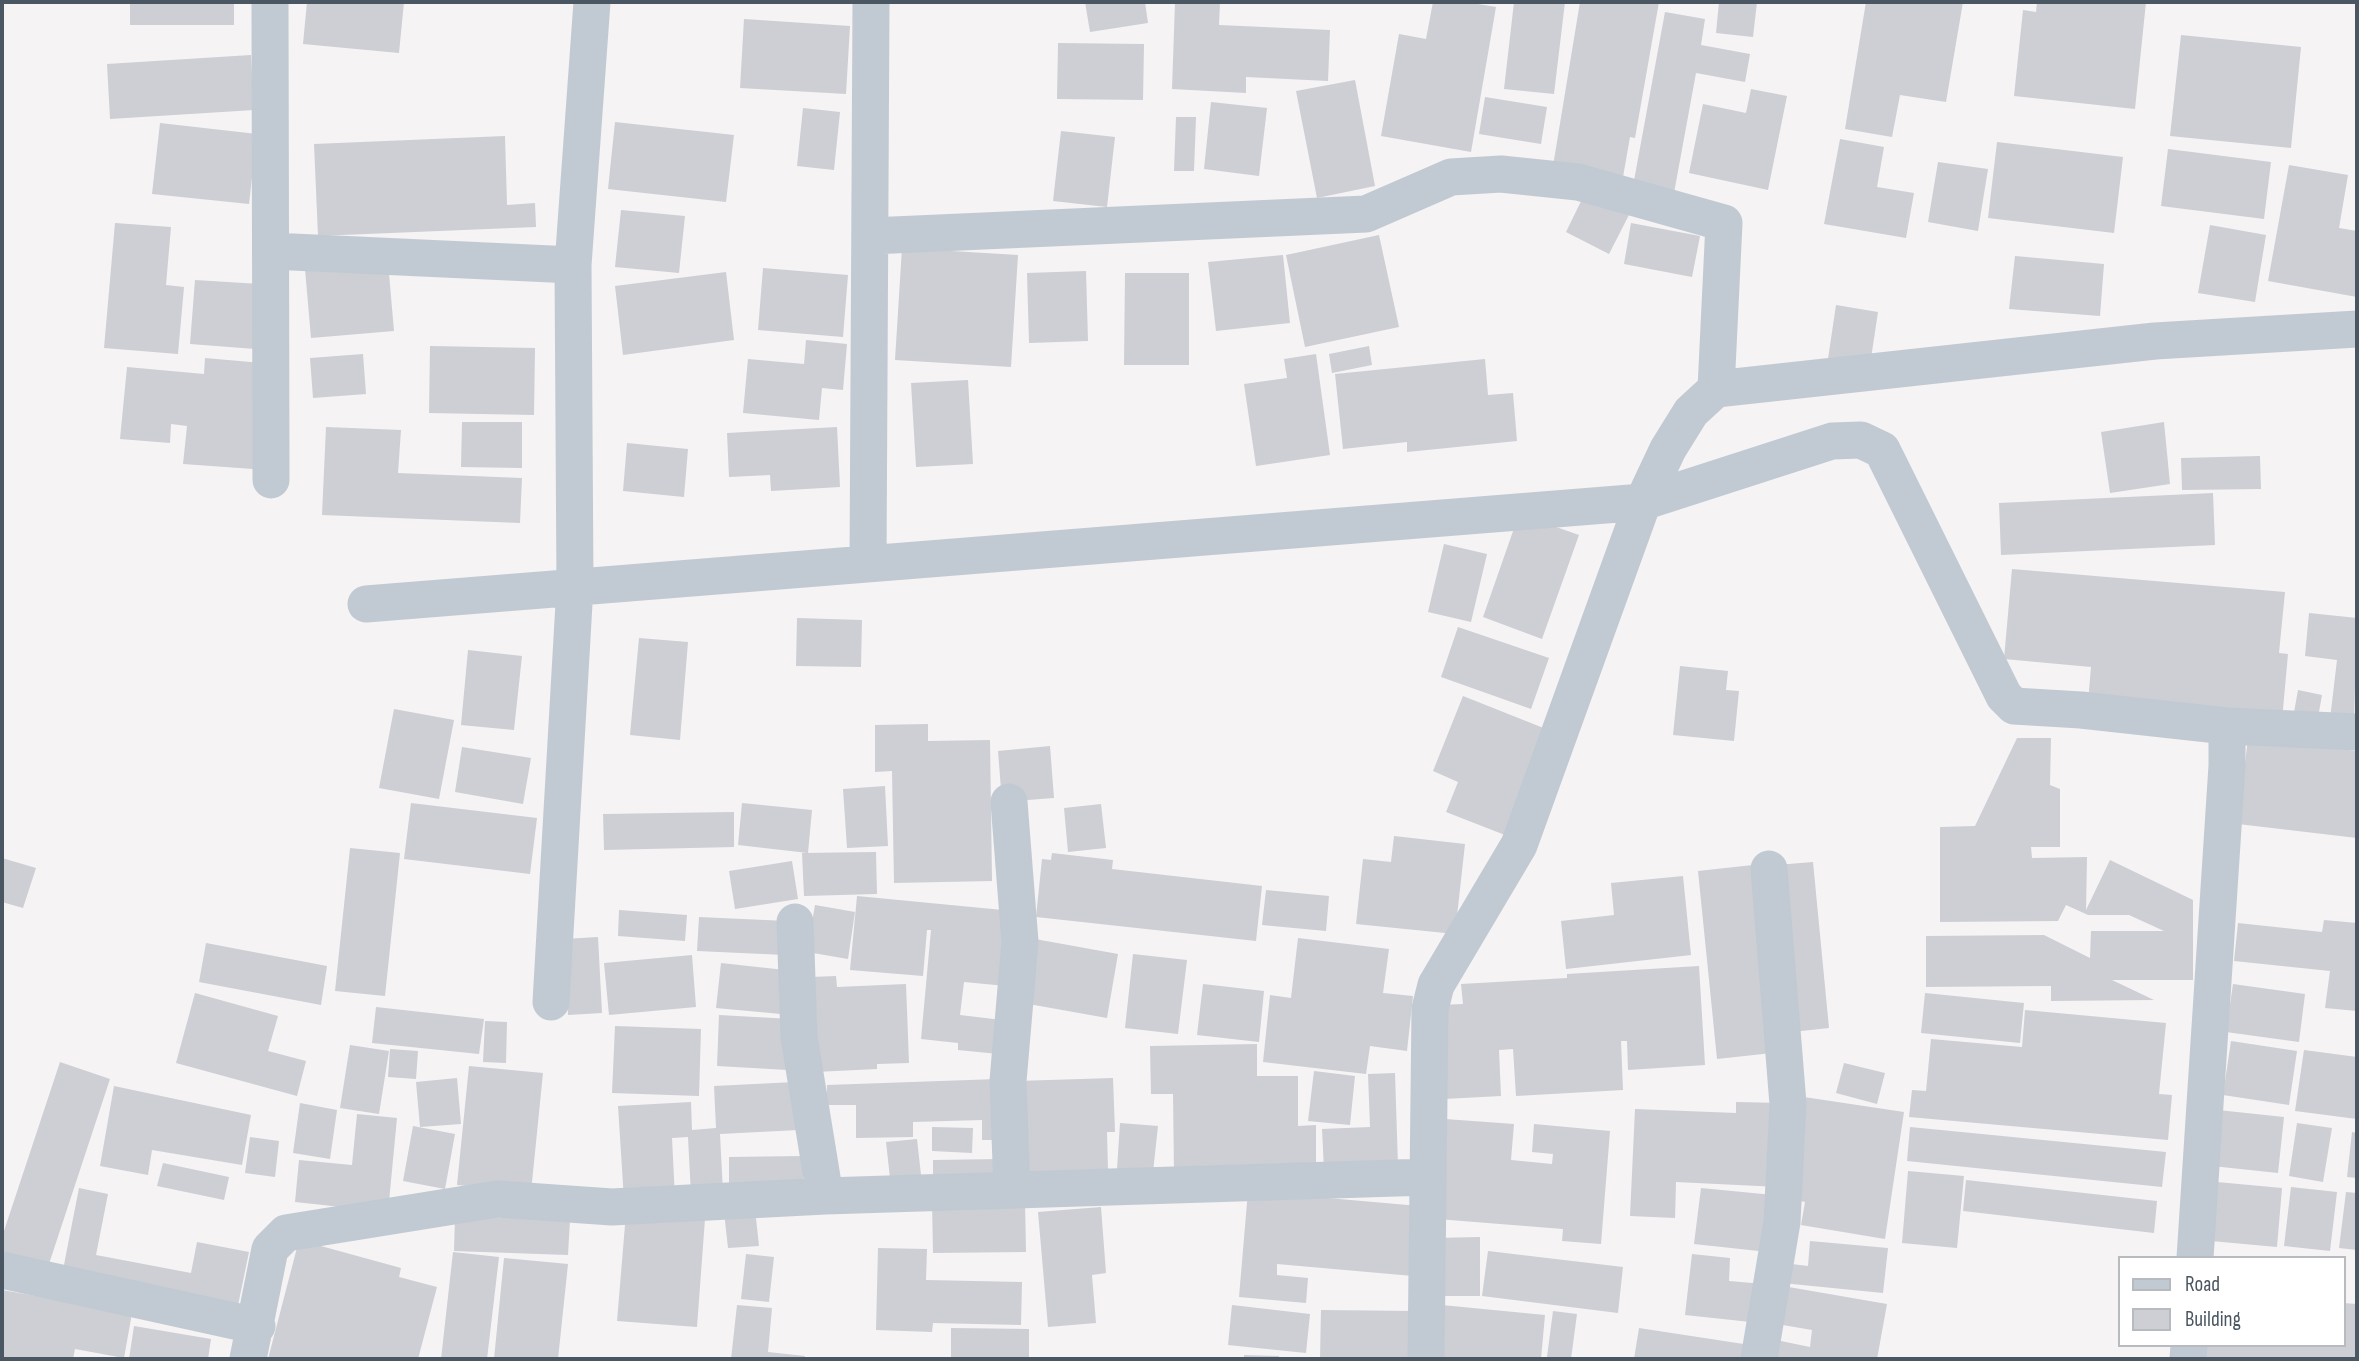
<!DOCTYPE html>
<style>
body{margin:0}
#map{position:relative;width:2359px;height:1361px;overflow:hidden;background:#f5f3f3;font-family:"Sofia Sans Condensed",sans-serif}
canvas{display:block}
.frame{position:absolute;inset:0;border:4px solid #4a5661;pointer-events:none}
.legend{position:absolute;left:2118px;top:1256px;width:228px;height:91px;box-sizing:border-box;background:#fff;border:2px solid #b7bbc0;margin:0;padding:9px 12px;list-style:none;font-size:21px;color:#4a5661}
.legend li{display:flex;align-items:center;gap:14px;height:35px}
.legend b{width:35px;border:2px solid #b7bbc0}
</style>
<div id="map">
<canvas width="2359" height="1361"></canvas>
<div class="frame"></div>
<ul class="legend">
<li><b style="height:9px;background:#c1cad2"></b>Road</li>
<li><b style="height:19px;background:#cdcfd5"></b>Building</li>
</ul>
</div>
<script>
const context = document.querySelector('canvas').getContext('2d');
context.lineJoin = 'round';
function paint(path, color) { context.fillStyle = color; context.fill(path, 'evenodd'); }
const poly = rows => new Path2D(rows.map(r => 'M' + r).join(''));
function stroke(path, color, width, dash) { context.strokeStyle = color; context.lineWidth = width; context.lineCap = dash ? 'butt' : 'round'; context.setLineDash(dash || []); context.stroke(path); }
const building = poly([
 [130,2,234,2,234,25,130,25],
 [307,2,404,2,399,53,303,44],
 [1085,2,1145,2,1148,23,1090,32],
 [1175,2,1220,2,1219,25,1330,30,1328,81,1246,77,1246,93,1172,89],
 [1433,2,1466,2,1496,7,1471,152,1381,136,1399,34,1426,39],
 [1514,2,1565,2,1554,94,1504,89],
 [1580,2,1659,2,1635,138,1630,137,1623,177,1553,166],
 [1719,2,1757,2,1753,37,1716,33],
 [1866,2,1963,2,1946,102,1900,95,1892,137,1845,129],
 [2037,2,2146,2,2135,109,2014,96,2023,10,2036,12],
 [1665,12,1705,19,1701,45,1750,54,1745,82,1696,73,1674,193,1633,186],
 [744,19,850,26,846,94,740,88],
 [2181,35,2301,47,2291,148,2170,136],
 [1058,43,1144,44,1143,100,1057,99],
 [251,55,254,110,110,119,107,64],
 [1355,80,1375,186,1317,198,1296,91],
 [1751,89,1787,96,1768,190,1689,173,1703,104,1746,113],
 [1485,97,1547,107,1541,144,1479,134],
 [1211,102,1267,108,1259,176,1204,169],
 [803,108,840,112,834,170,797,166],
 [1176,117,1196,117,1194,171,1174,171],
 [615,122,734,135,726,202,608,189],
 [160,123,257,134,249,204,152,194],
 [1061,131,1115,137,1107,207,1053,201],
 [505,136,507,205,535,203,536,227,318,236,314,144],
 [1840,139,1884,147,1877,187,1914,193,1906,238,1824,224],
 [1997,142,2123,157,2114,233,1988,218],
 [2168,149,2271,162,2264,219,2161,206],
 [1938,162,1988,169,1978,231,1928,222],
 [2289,165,2348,175,2339,228,2357,231,2357,297,2268,281],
 [1587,189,1631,211,1609,254,1566,232],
 [621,210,685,216,679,273,615,267],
 [115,223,171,227,166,285,184,287,178,354,104,348],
 [1631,223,1700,236,1692,277,1624,264],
 [2210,225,2266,235,2255,302,2198,293],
 [1379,235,1399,327,1305,347,1286,255],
 [902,248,1018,255,1011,367,895,360],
 [1283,255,1290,323,1216,331,1208,262],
 [2015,256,2104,264,2100,316,2009,309],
 [388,262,394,331,311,338,305,269],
 [763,268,848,275,843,337,758,330],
 [1086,271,1088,341,1029,343,1027,273],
 [726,272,734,340,623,355,615,286],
 [1125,273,1189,273,1189,365,1124,365],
 [195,280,260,284,255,349,190,344],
 [1836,305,1878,312,1870,365,1828,359],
 [806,340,847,344,843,390,822,388,819,420,743,413,748,359,804,364],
 [430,346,535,348,534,415,429,413],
 [1369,346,1372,365,1332,373,1329,354],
 [363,354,366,394,313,398,310,358],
 [1316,354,1330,455,1256,466,1244,384,1287,378,1284,359],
 [205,358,262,363,253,469,183,464,187,426,171,424,170,443,120,439,127,367,204,374],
 [1485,359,1488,395,1513,393,1517,441,1407,452,1407,442,1343,449,1335,374],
 [968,380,973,464,916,467,911,383],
 [462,422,522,422,522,468,461,467],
 [2164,422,2170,484,2110,493,2101,432],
 [326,427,401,430,398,473,522,478,520,523,322,515],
 [837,427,840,487,771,491,770,475,729,477,727,433],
 [627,443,688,449,684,497,623,491],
 [2260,456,2261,489,2182,490,2181,458],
 [2213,493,2215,545,2001,555,1999,503],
 [1519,514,1579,535,1542,639,1483,617],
 [1444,544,1487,554,1471,622,1428,612],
 [2012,569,2285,592,2279,653,2288,654,2282,720,2088,702,2091,667,2004,659],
 [2309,613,2357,618,2354,721,2330,719,2337,660,2305,656],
 [797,618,862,620,861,667,796,666],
 [1458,627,1549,658,1531,709,1441,677],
 [639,638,688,642,680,740,630,735],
 [468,650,522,656,514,730,461,725],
 [1680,666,1728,671,1726,690,1739,691,1734,741,1673,735],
 [2298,690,2322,695,2317,723,2293,718],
 [1463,696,1551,731,1510,837,1446,812,1458,782,1433,771],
 [394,709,454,720,439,799,379,788],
 [928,724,928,741,990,740,992,881,894,883,892,771,875,772,875,725],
 [2017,738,2051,738,2050,785,2060,789,2060,847,2031,847,2032,858,2087,857,2086,910,2110,860,2193,900,2193,980,2112,980,2154,1000,2051,1001,2051,986,1926,987,1926,936,2044,935,2090,958,2091,931,2164,931,2129,915,2088,915,2066,905,2058,921,1940,922,1940,827,1975,826],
 [2248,738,2357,751,2357,838,2238,824],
 [1050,746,1054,798,1002,802,998,751],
 [462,747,531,758,523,804,455,792],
 [885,786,888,846,847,848,843,789],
 [411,803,537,818,530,874,404,859],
 [742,803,812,810,808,853,738,845],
 [1101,804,1106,848,1068,852,1064,808],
 [734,812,734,847,604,850,603,814],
 [1394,836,1465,844,1455,934,1356,924,1363,859,1391,862],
 [350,848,400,853,385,996,335,991],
 [876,852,877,894,804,896,802,853],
 [1052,853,1113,860,1112,869,1262,886,1256,941,1036,917,1042,859,1051,860],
 [2,858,36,868,23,908,2,902],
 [792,861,798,899,735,909,729,871],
 [1813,862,1829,1028,1792,1032,1776,865],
 [1753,865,1772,1053,1717,1059,1698,871],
 [1683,876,1691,955,1566,969,1561,921,1614,915,1611,883],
 [1266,890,1329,896,1326,931,1262,925],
 [857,896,1013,911,1006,986,964,982,960,1015,1002,1020,998,1054,958,1050,958,1043,921,1039,931,930,927,930,923,976,850,970],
 [815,905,855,912,848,959,807,952],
 [619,910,687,915,685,941,618,936],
 [699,917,787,921,785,955,697,951],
 [2324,920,2357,923,2357,1011,2325,1008,2330,971,2234,961,2238,923,2322,932],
 [598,937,602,1013,568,1015,564,939],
 [1298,938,1389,949,1383,993,1413,996,1407,1051,1370,1046,1366,1074,1263,1062,1270,995,1291,998],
 [1035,939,1118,954,1107,1018,1023,1003],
 [206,943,327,966,321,1005,199,982],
 [1133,954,1187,960,1178,1034,1125,1028],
 [692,955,696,1007,609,1015,604,963],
 [721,963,785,970,781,1014,716,1008],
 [1699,966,1705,1065,1628,1070,1627,1041,1621,1041,1623,1090,1516,1096,1513,1049,1499,1050,1501,1096,1444,1099,1439,1005,1463,1004,1461,984,1567,978,1567,974],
 [836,976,837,987,906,984,909,1063,877,1064,877,1069,815,1072,811,977],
 [1203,984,1264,991,1259,1042,1197,1035],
 [2233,984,2305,994,2299,1042,2226,1032],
 [195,993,278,1016,268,1051,306,1061,297,1096,176,1063],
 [1925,993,2024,1003,2020,1043,1921,1033],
 [376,1007,484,1019,479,1054,372,1043],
 [2025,1010,2166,1023,2159,1094,2172,1095,2168,1140,1909,1117,1912,1090,1926,1091,1931,1039,2022,1047],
 [719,1015,791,1019,788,1070,717,1066],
 [485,1021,507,1022,506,1063,483,1062],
 [615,1026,701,1029,699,1096,612,1093],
 [2231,1041,2297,1051,2289,1105,2223,1095],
 [1257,1044,1257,1076,1298,1076,1298,1126,1316,1125,1316,1170,1174,1172,1173,1094,1151,1094,1150,1046],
 [350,1045,389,1051,379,1114,340,1108],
 [390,1049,418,1051,416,1079,388,1077],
 [2304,1050,2357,1057,2357,1119,2295,1111],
 [60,1062,110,1079,46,1273,2,1258,2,1237],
 [1844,1063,1885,1073,1877,1104,1836,1093],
 [469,1066,543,1073,531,1192,457,1185],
 [1314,1071,1355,1076,1350,1125,1308,1121],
 [1395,1073,1398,1166,1324,1170,1322,1129,1370,1127,1368,1074],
 [457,1078,461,1124,420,1127,416,1082],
 [1113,1078,1115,1132,1107,1132,1108,1170,1020,1173,1017,1081],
 [998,1079,999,1140,982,1140,982,1120,913,1122,913,1137,856,1138,856,1105,827,1105,827,1085],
 [795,1082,798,1130,720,1134,723,1193,691,1195,688,1137,672,1138,675,1198,624,1200,618,1106,691,1102,692,1130,716,1128,714,1086],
 [114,1086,251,1115,242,1165,152,1150,148,1175,100,1166],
 [1804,1097,1904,1112,1885,1239,1801,1225,1805,1202,1792,1199],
 [1736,1102,1782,1103,1779,1187,1676,1182,1675,1218,1630,1216,1635,1109,1736,1113],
 [300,1103,337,1110,330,1159,293,1153],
 [2218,1110,2284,1117,2278,1173,2212,1166],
 [357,1114,397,1118,388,1212,295,1202,299,1160,352,1165],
 [1445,1119,1514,1124,1511,1160,1552,1164,1553,1154,1532,1152,1534,1124,1610,1131,1601,1244,1562,1241,1563,1229,1437,1219],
 [1120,1123,1158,1126,1153,1172,1117,1169],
 [2297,1123,2332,1128,2323,1182,2289,1176],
 [413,1126,455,1134,445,1189,403,1181],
 [932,1127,973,1128,972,1153,932,1151],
 [1910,1127,2166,1152,2162,1187,1907,1161],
 [2352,1132,2357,1133,2357,1178,2347,1177],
 [250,1137,279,1141,275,1177,245,1173],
 [917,1139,921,1175,890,1178,886,1142],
 [803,1156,803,1190,729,1190,729,1157],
 [1000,1159,1000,1184,933,1185,933,1160],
 [163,1163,229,1177,224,1200,157,1186],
 [1908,1171,1964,1176,1957,1248,1902,1243],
 [1966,1180,2157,1201,2154,1233,1963,1211],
 [2217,1182,2282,1188,2277,1247,2211,1241],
 [2291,1187,2337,1192,2330,1251,2284,1246],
 [79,1188,108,1194,96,1255,191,1273,197,1242,249,1252,236,1315,61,1280],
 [1701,1188,1773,1195,1768,1252,1694,1244],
 [1248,1191,1419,1206,1413,1276,1277,1264,1277,1275,1308,1278,1306,1303,1239,1297],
 [2346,1192,2357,1193,2357,1250,2339,1248],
 [1025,1201,1026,1252,933,1253,932,1202],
 [1101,1207,1106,1273,1092,1275,1096,1323,1048,1327,1038,1212],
 [755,1209,759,1246,728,1248,724,1212],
 [626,1213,705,1219,697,1327,617,1321],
 [455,1216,570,1220,568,1255,454,1251],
 [1480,1237,1480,1296,1433,1296,1433,1238],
 [299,1240,401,1268,399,1277,437,1287,418,1359,268,1359],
 [1810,1241,1888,1248,1883,1293,1782,1283,1783,1263,1808,1266],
 [878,1248,927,1249,926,1280,1022,1282,1021,1325,933,1323,932,1332,876,1330],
 [1488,1251,1623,1267,1618,1313,1482,1296],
 [453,1252,499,1257,487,1359,441,1359],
 [746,1254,774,1257,769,1302,741,1299],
 [1692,1254,1730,1258,1729,1281,1764,1284,1760,1323,1685,1315],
 [504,1258,568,1264,558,1359,494,1359],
 [1777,1285,1887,1304,1877,1359,1773,1359,1776,1340,1810,1347,1812,1330,1771,1323],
 [2,1290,132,1313,124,1358,75,1349,73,1359,2,1359],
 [2343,1303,2357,1304,2357,1359,2205,1359,2207,1345,2343,1345],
 [737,1305,772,1308,768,1352,805,1356,804,1359,731,1359],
 [1232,1305,1310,1314,1306,1353,1228,1345],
 [1442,1305,1545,1315,1541,1359,1437,1359],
 [1321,1310,1413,1311,1412,1359,1320,1359],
 [1553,1311,1577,1314,1571,1359,1547,1357],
 [134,1326,211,1339,208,1359,129,1359],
 [951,1328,1029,1329,1029,1359,951,1359],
 [1639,1328,1750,1345,1747,1359,1634,1359],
 [1244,1355,1279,1356,1279,1359,1244,1359]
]);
const street = poly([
 [270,2,271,480],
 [871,236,1366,214,1451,177,1501,174,1578,182,1724,223,1716,389],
 [271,251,573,265],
 [868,564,871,2],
 [366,604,1643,502,1832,441,1861,440,1882,450,2004,696,2014,706,2081,710,2227,726,2227,766,2195,1258],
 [2227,726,2357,732],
 [1009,802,1020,942,1008,1081,1012,1190],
 [795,922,799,1037,825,1196],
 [551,1002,575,586,573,265,592,2],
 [2,1270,257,1326],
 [248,1359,270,1249,286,1233,497,1199,612,1207,825,1196,1428,1177],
 [1426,1359,1430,1009,1436,985,1519,845,1643,502,1668,449,1691,412,1716,389,2155,341,2357,329],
 [1759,1359,1782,1222,1788,1104,1769,869],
 [2188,1359,2189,1345]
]);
paint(building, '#cdcfd5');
stroke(street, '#c1cad2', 37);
</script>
